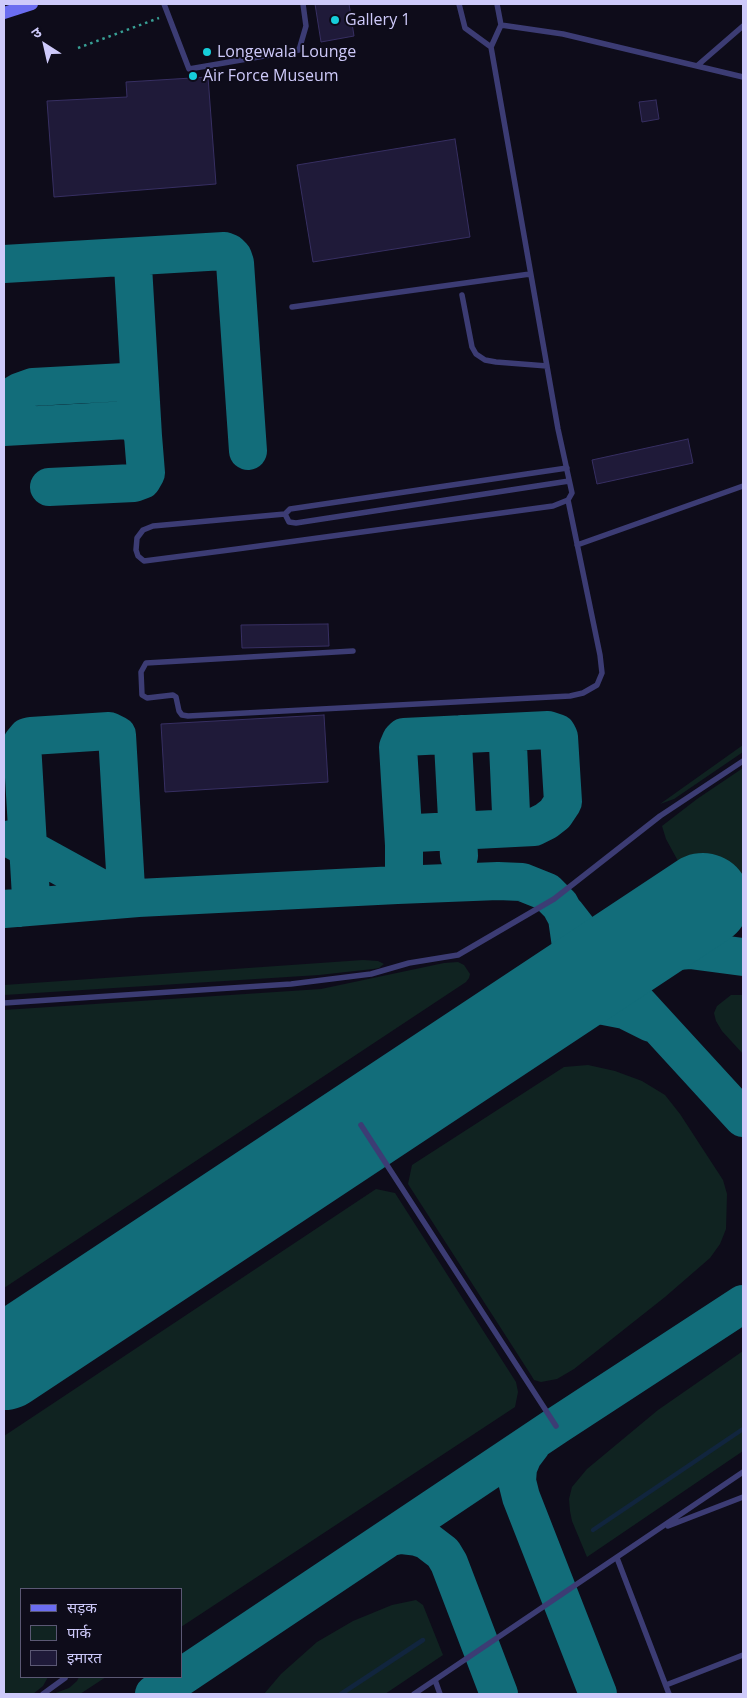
<!DOCTYPE html>
<meta charset="utf-8">
<style>
body{margin:0}
#map{position:relative;width:747px;height:1698px;overflow:hidden;background:#0e0c1a;font-family:"Open Sans","Noto Sans Devanagari",sans-serif}
canvas{display:block}
.frame{position:absolute;inset:0;border:5px solid #cecafa;pointer-events:none}
.legend{position:absolute;left:20px;top:1588px;width:162px;height:90px;box-sizing:border-box;background:#0e0c1a;border:1px solid #5b5874;margin:0;padding:6px 9px;list-style:none;font-size:15px;color:#cecafa}
.legend li{display:flex;align-items:center;gap:10px;height:25px}
.legend b{width:25px;border:1px solid #5b5874}
.north{position:absolute;left:20px;top:20px;width:50px;height:50px;-webkit-text-stroke:4px #0e0c1a;paint-order:stroke;rotate:325deg;font-size:14px;font-weight:700;line-height:20px;text-align:center;color:#cecafa}
.north::after{content:'';display:block;margin:auto;width:18px;height:22px;background:#cecafa;clip-path:polygon(50% 0,100% 100%,50% 72%,0 100%)}
</style>
<div id="map">
<canvas width="747" height="1698"></canvas>
<div class="frame"></div>
<ul class="legend">
<li><b style="height:6px;background:#6b6df0"></b>सड़क</li>
<li><b style="height:14px;background:#102321"></b>पार्क</li>
<li><b style="height:14px;background:#1f1a39"></b>इमारत</li>
</ul>
<div class="north">उ</div>
</div>
<script>
const context = document.querySelector('canvas').getContext('2d');
context.lineJoin = 'round';
function paint(path, color) { context.fillStyle = color; context.fill(path, 'evenodd'); }
const poly = rows => new Path2D(rows.map(r => 'M' + r).join(''));
function stroke(path, color, width, dash) { context.strokeStyle = color; context.lineWidth = width; context.lineCap = dash ? 'butt' : 'round'; context.setLineDash(dash || []); context.stroke(path); }
function drawText(font, color, halo, rows, align = 'center') {
  context.font = font + ' "Open Sans",sans-serif'; context.lineWidth = 4; context.setLineDash([]); context.textBaseline = 'middle'; context.strokeStyle = halo; context.fillStyle = color; for (const [text, x, y, turn = 0] of rows) {
    context.save(); context.translate(x, y); context.rotate((+turn || 0) * Math.PI / 180); context.textAlign = isNaN(turn) ? turn : align; if (halo) context.strokeText(text, 0, 0); context.fillText(text, 0, 0); context.restore();
  }
}
const green = poly([
 [743,745,743,752,674,799,660,804],
 [743,768,743,921,736,920,723,928,678,861,666,839,662,826,697,799],
 [363,960,378,961,384,964,379,968,373,969,319,975,4,995,4,985],
 [458,962,464,965,470,974,469,978,466,982,4,1288,4,1010,321,989,444,963],
 [731,995,743,995,743,1054,722,1031,716,1021,714,1013,717,1006],
 [588,1065,615,1071,642,1081,665,1095,680,1114,723,1180,727,1194,726,1229,720,1244,710,1258,665,1297,574,1369,557,1379,541,1382,534,1380,531,1375,408,1184,412,1165,564,1067],
 [376,1189,395,1193,516,1382,518,1392,515,1407,181,1627,181,1589,21,1589,21,1677,48,1677,43,1686,33,1694,4,1694,4,1436],
 [743,1351,743,1451,587,1557,572,1521,570,1511,569,1499,572,1487,587,1469,658,1410],
 [416,1600,423,1605,443,1655,385,1694,264,1694,281,1674,317,1642,353,1621,392,1605],
 [79,1677,106,1677,80,1694,53,1694,69,1688,77,1681]
]);
const stream = poly([
 [593,1530,743,1429],
 [341,1694,423,1640]
]);
const taxiway = poly([
 [124,257,129,258,133,266,143,436],
 [4,264,224,251,229,253,233,257,235,263,248,451],
 [4,401,19,392,33,387,125,382,130,383,135,388,141,402,135,413],
 [4,427,128,420,134,421,138,425,143,436,146,473,142,480,134,483,49,487],
 [496,733,504,736,508,745,511,813,512,818,508,825,500,828],
 [11,839,111,894,126,898],
 [459,856,453,743,457,736,462,734],
 [397,885,403,880,404,875,404,845,398,747,401,740,404,737,548,730,557,733,559,737,563,802,555,814,546,821,534,827,416,833,410,835,407,838,404,845],
 [20,908,24,906,31,897,22,743,27,737,31,736,109,731,117,735,126,888,138,898],
 [4,909,138,898,397,885,498,881,522,882,547,892,560,905,567,918,571,946,569,963,561,982,550,996,525,1018],
 [566,914,622,986,743,1118],
 [589,976,620,962,652,953,690,950,743,957],
 [527,1018,564,1006,594,1004,625,1010,651,1023],
 [532,1444,523,1456,518,1468,517,1481,521,1497,598,1694],
 [391,1537,400,1535,417,1537,426,1540,443,1553,449,1563,499,1694],
 [181,1677,556,1426,743,1304],
 [154,1694,181,1677]
]);
const runway = poly([
 [4,1363,703,900]
]);
const building = poly([
 [315,4,349,4,354,36,321,42,315,4],
 [208,77,216,184,54,197,47,101,127,97,126,82,208,77],
 [656,100,659,119,642,122,639,102,656,100],
 [455,139,470,237,313,262,297,165,455,139],
 [688,439,693,463,597,484,592,460,688,439],
 [328,624,329,646,242,648,241,625,328,624],
 [324,715,328,782,165,792,161,724,324,715]
]);
const path = poly([
 [78,48,159,18]
]);
const lane = poly([
 [164,4,189,69,299,50,306,26,303,4],
 [459,4,465,28,491,47],
 [501,25,563,34,743,77],
 [698,65,743,26],
 [462,295,472,347,476,354,485,360,496,362,547,366],
 [292,307,530,274],
 [567,468,290,509,285,514,289,522,296,523,569,481],
 [285,514,153,526,143,530,137,538,136,550,138,556,144,561,237,549,553,506,568,500,572,493,558,429,491,47,501,25,497,4],
 [577,545,743,486],
 [353,651,146,663,141,672,142,695,147,698,173,695,176,697,179,711,182,715,188,716,570,696,583,693,597,685,602,673,600,655,568,500],
 [4,1003,291,984,371,974,409,963,458,955,554,899,660,816,743,761],
 [361,1125,556,1426],
 [668,1526,743,1497],
 [617,1558,669,1694],
 [435,1680,440,1694],
 [666,1685,743,1655],
 [43,1694,65,1678],
 [414,1694,743,1472]
]);
const secondary = poly([
 [4,13,32,4]
]);
const markers = [
 [335,20,5,"#16ceda"],
 [207,52,5,"#16ceda"],
 [193,76,5,"#16ceda"]
];
const poiNames = [
 ["Gallery 1",345,20],
 ["Longewala Lounge",217,52],
 ["Air Force Museum",203,76]
];
paint(green, '#102321');
stroke(stream, '#11253e', 4.5);
stroke(taxiway, '#126d7a', 38);
stroke(runway, '#126d7a', 94);
paint(building, '#1f1a39');
stroke(building, '#372f62', 1);
stroke(path, '#38a095', 2.5, [2.5, 4]);
stroke(lane, '#3c3c74', 5.5);
stroke(secondary, '#6b6df0', 12);
for (const [x, y, r, color] of markers) { const dot = new Path2D(); dot.arc(x, y, r, 0, 2 * Math.PI); context.fillStyle = color; context.fill(dot); stroke(dot, '#0e0c1a', 2); }
drawText('16px', '#cecafa', '#0e0c1a', poiNames, 'left');
</script>
